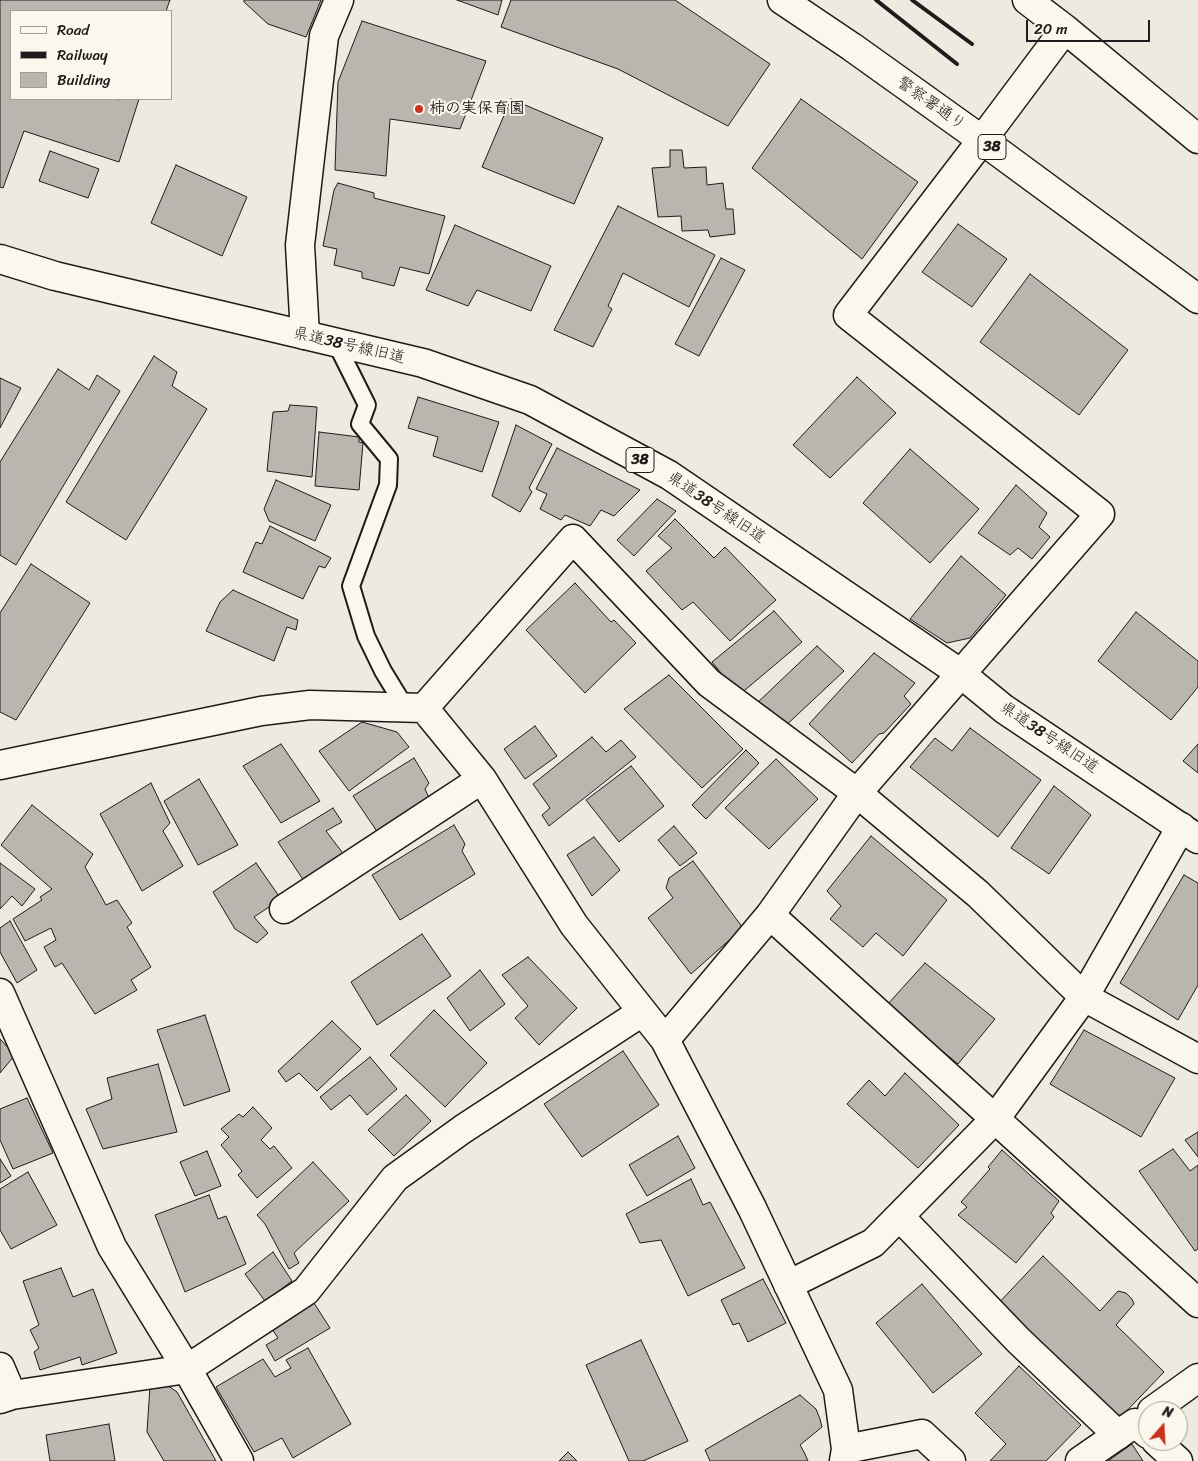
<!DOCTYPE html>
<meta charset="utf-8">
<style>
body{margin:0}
#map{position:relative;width:1198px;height:1461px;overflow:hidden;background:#eeeadf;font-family:Sriracha,sans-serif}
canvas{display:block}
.legend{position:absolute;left:10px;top:10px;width:162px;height:90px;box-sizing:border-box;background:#fbf7ec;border:1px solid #a29f99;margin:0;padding:6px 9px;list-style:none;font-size:15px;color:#1c1c1c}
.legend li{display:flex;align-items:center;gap:10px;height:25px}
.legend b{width:25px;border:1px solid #a29f99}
.north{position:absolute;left:1138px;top:1401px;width:50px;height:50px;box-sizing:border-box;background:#fbf7ec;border:1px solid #a29f99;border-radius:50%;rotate:19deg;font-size:14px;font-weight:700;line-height:20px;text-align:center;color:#1c1c1c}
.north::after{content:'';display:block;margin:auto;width:18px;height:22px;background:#c8321e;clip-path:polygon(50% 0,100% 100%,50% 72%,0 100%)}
.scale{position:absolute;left:1026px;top:20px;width:124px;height:22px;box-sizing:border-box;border:2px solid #1c1c1c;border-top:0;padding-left:6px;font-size:15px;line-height:18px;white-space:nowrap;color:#1c1c1c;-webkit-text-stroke:4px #fbf7ec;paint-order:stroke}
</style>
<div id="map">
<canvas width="1198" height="1461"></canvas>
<ul class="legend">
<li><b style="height:6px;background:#fbf7ec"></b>Road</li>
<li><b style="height:6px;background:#1c1c1c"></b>Railway</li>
<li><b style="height:14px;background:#b9b6af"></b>Building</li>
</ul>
<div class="north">N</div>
<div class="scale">20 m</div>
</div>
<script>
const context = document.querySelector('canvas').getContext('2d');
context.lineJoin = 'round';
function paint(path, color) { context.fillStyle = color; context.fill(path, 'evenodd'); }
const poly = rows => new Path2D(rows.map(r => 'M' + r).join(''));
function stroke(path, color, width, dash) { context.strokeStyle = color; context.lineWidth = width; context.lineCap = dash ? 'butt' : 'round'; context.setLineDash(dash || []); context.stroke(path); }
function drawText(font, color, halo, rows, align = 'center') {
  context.font = font + ' Sriracha,"Klee One",sans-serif'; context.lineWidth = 4; context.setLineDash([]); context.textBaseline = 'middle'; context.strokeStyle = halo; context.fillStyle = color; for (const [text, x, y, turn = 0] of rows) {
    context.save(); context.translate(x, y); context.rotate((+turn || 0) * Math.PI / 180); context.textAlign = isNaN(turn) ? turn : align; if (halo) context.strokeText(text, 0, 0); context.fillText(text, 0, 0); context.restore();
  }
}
const building = poly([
 [0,0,170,0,166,11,11,11,11,99,115,99,119,100,120,99,139,99,119,162,24,131,3,188,0,187,0,0],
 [244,0,321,0,306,37,268,24,244,2,244,0],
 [457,0,502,0,498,15,457,0],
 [511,0,675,0,770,64,728,126,618,69,501,27,511,0],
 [362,21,486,61,460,129,390,119,386,176,335,170,338,82,362,21],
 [511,99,603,138,574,204,482,167,511,99],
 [801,99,918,182,862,259,752,168,801,99],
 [670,150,682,150,684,168,706,167,707,185,723,183,726,209,733,209,735,234,710,237,708,230,682,231,681,216,658,217,652,168,670,167,670,150],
 [50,151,99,169,88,198,39,181,50,151],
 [176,165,247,197,222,256,151,223,176,165],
 [338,183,374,193,374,198,445,216,429,274,400,267,394,286,362,278,362,272,334,265,337,249,323,246,334,190,338,183],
 [618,206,715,255,689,307,623,273,608,306,612,309,593,347,554,330,618,206],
 [958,224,1007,259,972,307,922,272,958,224],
 [455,225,551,266,531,311,477,290,468,306,426,290,455,225],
 [721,258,745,270,699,356,675,344,721,258],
 [1030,274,1128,350,1079,415,980,342,1030,274],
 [154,356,177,372,172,386,207,409,126,540,66,502,154,356],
 [58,369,89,390,97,375,120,391,16,565,0,555,0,462,58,369],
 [857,377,896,413,830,478,793,445,857,377],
 [0,378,21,388,0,428,0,378],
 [418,397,499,422,482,472,433,456,438,437,408,428,418,397],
 [290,405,317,407,312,477,267,471,273,412,288,411,290,405],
 [516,425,552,444,529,488,532,492,520,512,492,496,516,425],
 [319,432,359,437,359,442,363,443,359,490,315,486,319,432],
 [557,448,640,490,614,516,601,510,590,526,565,515,561,520,540,509,547,494,536,489,557,448],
 [910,449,979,509,930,563,863,503,910,449],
 [276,480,331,505,315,541,269,521,264,509,276,480],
 [1016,485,1047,513,1039,527,1050,537,1032,559,1018,548,1010,555,978,533,1016,485],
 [657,499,676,511,634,556,617,540,657,499],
 [675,519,714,558,725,547,776,600,730,641,693,602,682,610,646,571,672,548,658,536,675,519],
 [270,526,331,558,325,568,319,566,303,599,243,572,256,542,262,544,270,526],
 [961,556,1006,595,970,638,947,643,910,619,961,556],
 [31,564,90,603,16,720,0,712,0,613,31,564],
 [575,583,611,622,614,620,636,643,585,693,526,630,575,583],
 [233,590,298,620,296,630,287,627,274,661,206,631,220,602,233,590],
 [774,611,802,642,739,695,712,662,774,611],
 [1136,612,1198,661,1198,687,1171,720,1098,661,1136,612],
 [817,646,844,671,781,730,755,705,817,646],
 [874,653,915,683,904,696,911,704,884,733,879,734,852,763,809,724,874,653],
 [669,675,743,749,702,788,624,709,669,675],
 [362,722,397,732,409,747,349,791,319,751,362,722],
 [535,726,557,756,525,779,504,749,535,726],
 [970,728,1041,780,998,837,910,767,935,738,952,751,970,728],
 [592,737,606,752,621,740,636,757,549,826,542,815,550,808,533,784,592,737],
 [281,744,320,801,281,823,243,766,281,744],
 [1198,744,1198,773,1183,761,1198,744],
 [746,750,759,763,706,819,692,805,746,750],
 [414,758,429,783,425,789,431,802,378,833,353,796,414,758],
 [776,759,818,799,769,849,725,808,776,759],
 [631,766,664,806,619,842,586,800,631,766],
 [199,779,238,845,198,865,164,801,199,779],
 [151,783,170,823,163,831,183,866,142,891,100,814,151,783],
 [1054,786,1091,815,1049,874,1011,848,1054,786],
 [32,805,93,854,85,867,106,905,117,900,132,923,127,927,151,967,131,980,137,990,95,1014,62,963,55,967,44,947,56,940,51,928,25,941,13,919,42,900,40,897,52,889,1,845,32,805],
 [333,808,342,822,326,831,345,856,304,881,278,842,333,808],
 [454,825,465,844,462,851,475,874,400,920,372,875,454,825],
 [674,826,697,853,680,866,658,840,674,826],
 [871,836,947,900,903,956,876,933,863,947,830,919,841,906,827,891,871,836],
 [594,837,620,870,592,896,567,855,594,837],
 [693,861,743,928,691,974,648,918,673,898,666,888,669,878,693,861],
 [0,863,35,889,22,906,12,896,0,909,0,863],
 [256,863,281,899,254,917,268,933,257,943,235,929,213,892,256,863],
 [1184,875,1198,883,1198,985,1178,1020,1120,983,1184,875],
 [10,921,37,970,17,983,0,952,0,928,10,921],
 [422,934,451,976,377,1025,351,982,422,934],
 [528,957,577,1008,539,1045,515,1018,528,1006,502,975,528,957],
 [925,963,995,1019,958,1064,887,1005,925,963],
 [480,970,505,1004,470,1031,447,998,480,970],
 [434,1010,487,1063,445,1107,390,1055,434,1010],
 [205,1015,230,1091,184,1106,157,1030,205,1015],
 [332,1021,361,1049,317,1091,299,1073,286,1082,278,1071,332,1021],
 [1084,1030,1175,1078,1141,1137,1050,1084,1084,1030],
 [0,1039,15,1055,0,1073,0,1039],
 [623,1051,659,1105,582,1157,544,1104,623,1051],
 [370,1057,397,1089,367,1115,350,1095,331,1110,320,1097,370,1057],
 [158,1064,177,1132,103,1149,86,1109,112,1099,107,1078,158,1064],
 [905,1073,959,1125,918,1168,847,1104,869,1080,885,1096,905,1073],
 [406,1095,431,1121,394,1156,368,1130,406,1095],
 [27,1098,53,1153,13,1169,0,1140,0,1109,27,1098],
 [253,1107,272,1128,261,1140,270,1149,274,1146,292,1168,257,1198,238,1175,242,1171,221,1145,229,1137,221,1129,239,1114,243,1117,253,1107],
 [1198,1132,1198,1157,1185,1140,1198,1132],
 [678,1136,695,1168,647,1196,629,1165,678,1136],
 [1173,1149,1190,1171,1198,1165,1198,1249,1195,1251,1139,1171,1173,1149],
 [1002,1150,1059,1201,1051,1213,1054,1217,1016,1263,958,1215,967,1207,961,1202,990,1169,988,1167,1002,1150],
 [207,1151,221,1186,195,1196,180,1162,207,1151],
 [0,1159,11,1176,0,1183,0,1159],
 [313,1162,349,1201,294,1253,299,1263,289,1269,265,1224,257,1215,313,1162],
 [28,1172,57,1225,11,1249,0,1230,0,1189,28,1172],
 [691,1179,703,1205,710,1202,745,1268,688,1296,661,1240,640,1243,626,1214,691,1179],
 [209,1195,218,1219,226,1216,246,1264,185,1292,155,1215,209,1195],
 [273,1252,292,1281,265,1301,245,1274,273,1252],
 [1043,1256,1100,1311,1118,1291,1126,1293,1132,1299,1134,1304,1116,1325,1164,1372,1116,1422,995,1307,1043,1256],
 [61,1268,73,1297,93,1289,117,1353,82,1365,80,1357,40,1370,34,1352,39,1348,30,1330,39,1325,23,1281,61,1268],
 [763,1279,786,1323,748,1342,739,1323,733,1325,721,1300,763,1279],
 [922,1284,982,1354,933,1393,876,1323,922,1284],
 [314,1303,330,1328,275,1361,266,1345,278,1338,272,1329,285,1322,283,1319,314,1303],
 [641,1340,688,1441,643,1461,629,1461,586,1365,641,1340],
 [308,1348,351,1424,293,1458,282,1438,254,1452,216,1387,263,1359,275,1377,291,1368,286,1360,308,1348],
 [1019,1366,1081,1425,1046,1461,990,1461,1006,1444,975,1413,1019,1366],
 [164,1383,177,1392,216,1461,164,1461,147,1432,150,1386,164,1383],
 [800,1395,816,1409,820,1419,822,1427,800,1445,804,1452,808,1461,710,1461,705,1450,800,1395],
 [109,1424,115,1461,50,1461,46,1435,109,1424],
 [1132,1444,1143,1461,1108,1461,1132,1444],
 [568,1452,577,1461,559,1461,568,1452]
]);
const service = poly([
 [336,343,367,405,360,424,389,459,388,485,351,586,366,636,383,671,405,707]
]);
const minor = poly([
 [305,335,300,245,324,36,339,0],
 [424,708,573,539,709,683,857,793,978,894,1084,997,1198,1059],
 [0,765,261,711,310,705,424,708,482,779,574,925,665,1040,752,1208,838,1390,846,1449,844,1461],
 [284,909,482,779],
 [770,915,1198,1303],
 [0,993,112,1247,187,1369,239,1461],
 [665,1040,770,915,857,793,1100,514,848,315,982,140],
 [900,1217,1018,1340,1118,1435],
 [788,1285,873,1243,995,1119,1084,997,1181,827],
 [0,1367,12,1395],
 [0,1399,12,1395,187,1369,306,1291,395,1178,463,1129,642,1012],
 [1152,1411,1198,1378],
 [1156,1441,1178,1461],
 [846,1449,922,1434,951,1461],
 [1080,1461,1135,1423,1148,1434]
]);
const primary = poly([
 [782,0,852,47,982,140,1198,299],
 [1027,0,1065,29,1198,139],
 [982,140,1065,29],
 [0,259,55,276,423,363,530,400,669,475,960,673,1004,709,1198,839]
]);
const rail = poly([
 [876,0,957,64],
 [912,0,972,44]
]);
const markers = [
 [419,109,5,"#c8321e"]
];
const shields = [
 [992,147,28],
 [640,460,28]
];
const shieldNames = [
 ["38",992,147],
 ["38",640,460]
];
const streetNames = [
 ["警察署通り",931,104,35],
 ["県道38号線旧道",349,346,13],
 ["県道38号線旧道",716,508,34],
 ["県道38号線旧道",1049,738,34]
];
const poiNames = [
 ["柿の実保育園",429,109]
];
paint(building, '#b9b6af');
stroke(building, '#1c1c1c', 1);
stroke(service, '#1c1c1c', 20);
stroke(minor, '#1c1c1c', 31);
stroke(primary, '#1c1c1c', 31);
stroke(service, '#fbf7ec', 16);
stroke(minor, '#fbf7ec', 28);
stroke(primary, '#fbf7ec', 28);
stroke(rail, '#1c1c1c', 4);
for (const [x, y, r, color] of markers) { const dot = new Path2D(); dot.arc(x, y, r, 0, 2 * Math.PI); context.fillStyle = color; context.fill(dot); stroke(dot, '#fbf7ec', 2); }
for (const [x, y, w] of shields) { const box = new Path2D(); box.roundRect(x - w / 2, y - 12.5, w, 25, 4); context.fillStyle = '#fbf7ec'; context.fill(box); stroke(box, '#1c1c1c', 1); }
drawText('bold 15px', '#1c1c1c', null, shieldNames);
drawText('16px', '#1c1c1c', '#fbf7ec', streetNames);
drawText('bold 16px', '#1c1c1c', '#fbf7ec', poiNames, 'left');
</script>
